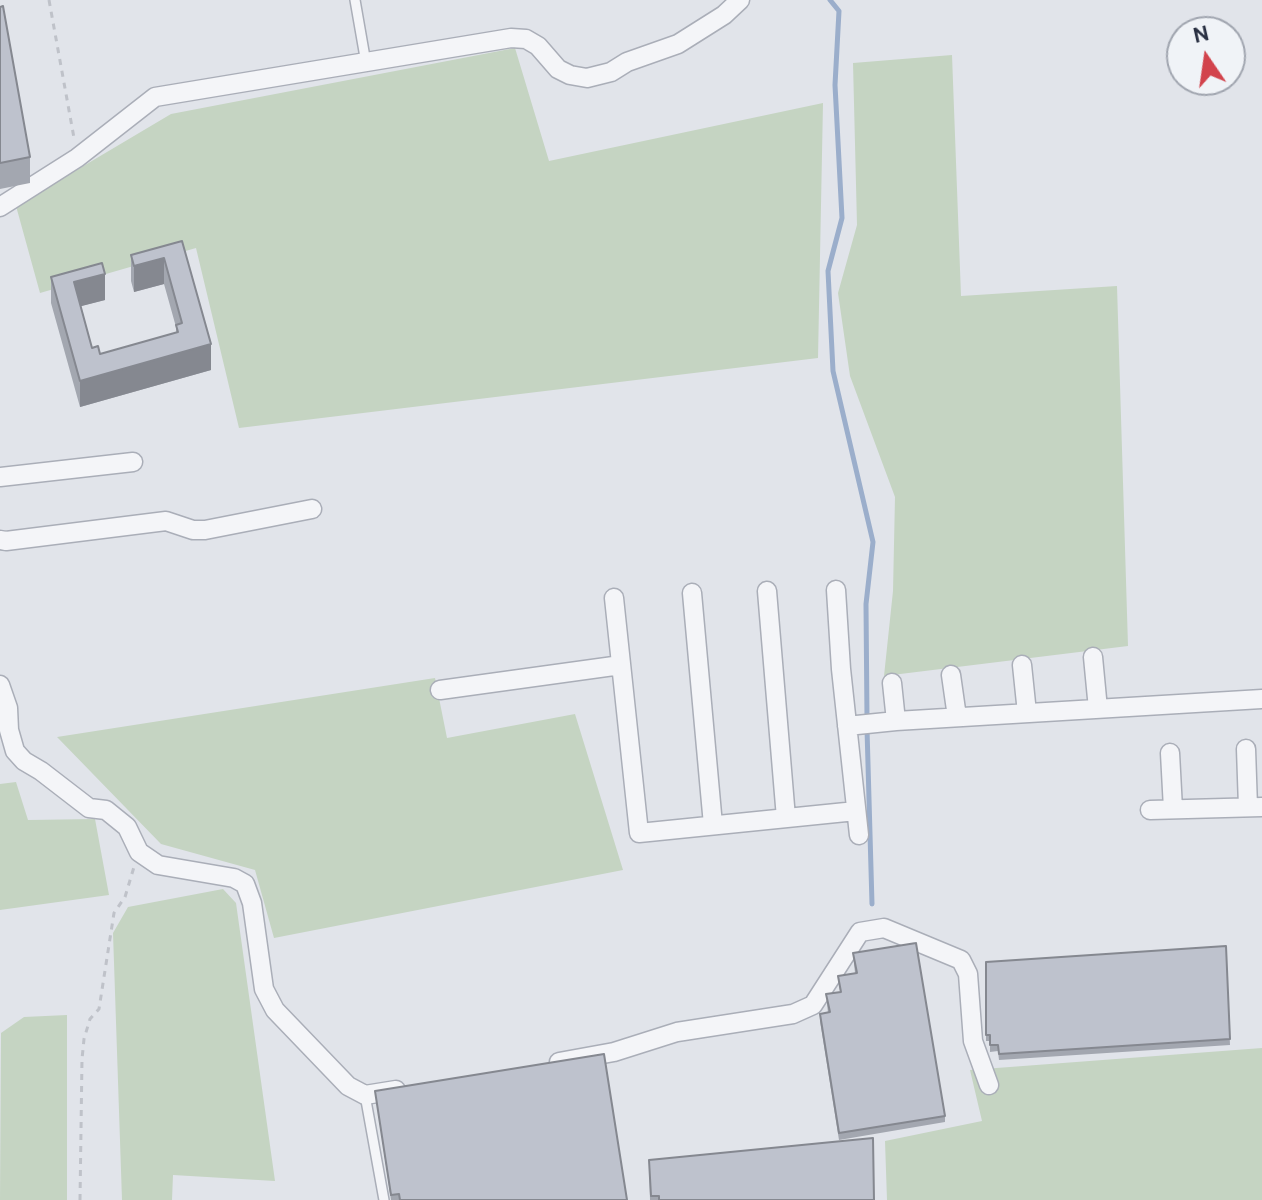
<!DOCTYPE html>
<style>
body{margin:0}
#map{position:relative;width:1262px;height:1200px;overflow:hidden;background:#e1e4ea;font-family:Cabin,sans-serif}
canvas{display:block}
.north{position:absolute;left:1166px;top:16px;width:80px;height:80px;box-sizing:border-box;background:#f0f3f7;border:2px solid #a0a5af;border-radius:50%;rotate:347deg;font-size:22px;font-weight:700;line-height:32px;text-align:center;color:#293042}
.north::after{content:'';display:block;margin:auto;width:28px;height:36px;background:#d2434c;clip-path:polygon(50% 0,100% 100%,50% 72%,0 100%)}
</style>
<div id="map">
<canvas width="1262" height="1200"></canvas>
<div class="north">N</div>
</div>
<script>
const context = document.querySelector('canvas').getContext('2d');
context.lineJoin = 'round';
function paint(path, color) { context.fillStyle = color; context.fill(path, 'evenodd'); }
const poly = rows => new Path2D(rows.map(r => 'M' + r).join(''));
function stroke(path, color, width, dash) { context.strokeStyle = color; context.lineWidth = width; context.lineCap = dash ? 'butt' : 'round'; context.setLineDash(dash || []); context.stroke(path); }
const green = poly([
 [515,48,549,161,823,103,818,358,239,428,196,248,40,293,16,206,171,114],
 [952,55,961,296,1117,286,1128,646,884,676,893,591,895,497,850,376,838,293,857,225,853,63],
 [435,678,447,738,575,714,623,870,274,938,255,870,161,844,57,737],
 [16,782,28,820,95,819,109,895,0,910,0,784],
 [223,889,236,903,275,1181,173,1175,172,1200,122,1200,113,933,128,907],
 [67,1015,67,1200,0,1200,1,1033,24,1017],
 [1262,1048,1262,1200,887,1200,885,1141,982,1121,970,1070]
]);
const stream = poly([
 [830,0,839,11,835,85,842,218,828,271,833,371,873,542,866,604,867,719],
 [867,729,872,904]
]);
const path = poly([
 [49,0,74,138],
 [80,1200,82,1059,84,1039,90,1019,99,1009,114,913,125,897,134,867]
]);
const lane = poly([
 [355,0,366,63],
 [365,1095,384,1200]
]);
const street = poly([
 [0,207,77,158,155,97,511,38,526,39,538,46,558,69,570,75,587,78,611,72,627,62,678,44,724,15,740,0],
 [0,477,133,462],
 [0,540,6,541,166,521,193,530,205,530,312,509],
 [836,590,841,669,859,835],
 [767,591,786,818],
 [692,593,713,825],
 [614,598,639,833,856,811],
 [1093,657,1098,709],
 [1022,665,1027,713],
 [951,675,957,717],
 [892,683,896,721],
 [0,685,8,708,9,730,15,751,24,761,41,771,89,808,106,810,127,827,139,852,158,865,234,878,245,884,252,903,264,989,275,1010,348,1086,365,1095,396,1090],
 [440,690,621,665],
 [847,726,896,721,1262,699],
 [1246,749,1248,807],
 [1170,753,1173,809],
 [1150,810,1262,807],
 [559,1062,614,1052,677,1032,793,1014,813,1005,860,932,884,928,961,960,968,974,973,1041,989,1085]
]);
const wall = poly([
 [0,7,30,157,30,183,0,189],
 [182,241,211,370,80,407,51,303,51,277,105,300,81,306,92,348,100,354,176,333,176,327,164,284,134,292,131,281,131,255],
 [1226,946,1230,1045,999,1060,998,1051,990,1052,990,1041,986,1041,986,962],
 [853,953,945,1116,945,1122,839,1140,820,1021,820,1014,828,1013,826,994,840,992,838,976,855,973],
 [375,1091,627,1200,391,1200],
 [649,1160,874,1200,650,1200]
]);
const shadedWall = poly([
 [164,258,164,284,134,292,134,266],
 [105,274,105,300,74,308,74,282],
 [211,344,211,370,80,407,80,381]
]);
const building = poly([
 [3,6,30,157,0,163,0,7,3,6],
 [182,241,211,344,80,381,51,277,102,263,105,274,74,282,92,348,98,346,100,354,178,332,176,325,182,323,164,258,134,266,131,255,182,241],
 [916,943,945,1116,839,1133,820,1014,830,1012,826,994,841,992,838,976,857,973,853,953,916,943],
 [1226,946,1230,1039,999,1054,998,1045,990,1045,990,1035,986,1035,986,962,1226,946],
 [604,1054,627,1200,400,1200,399,1194,391,1195,375,1091,604,1054],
 [873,1138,874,1200,659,1200,659,1196,651,1196,649,1160,873,1138]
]);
paint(green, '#c5d4c2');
stroke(stream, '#9baecb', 5);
stroke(lane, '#aaaeb8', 12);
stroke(street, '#aaaeb8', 21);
stroke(path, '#bfc2c9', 3, [6, 6]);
stroke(lane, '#f4f5f8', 9);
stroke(street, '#f4f5f8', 18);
paint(wall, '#a3a7b0');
paint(shadedWall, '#858890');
paint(building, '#bec2cd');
stroke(building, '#858890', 2);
</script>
